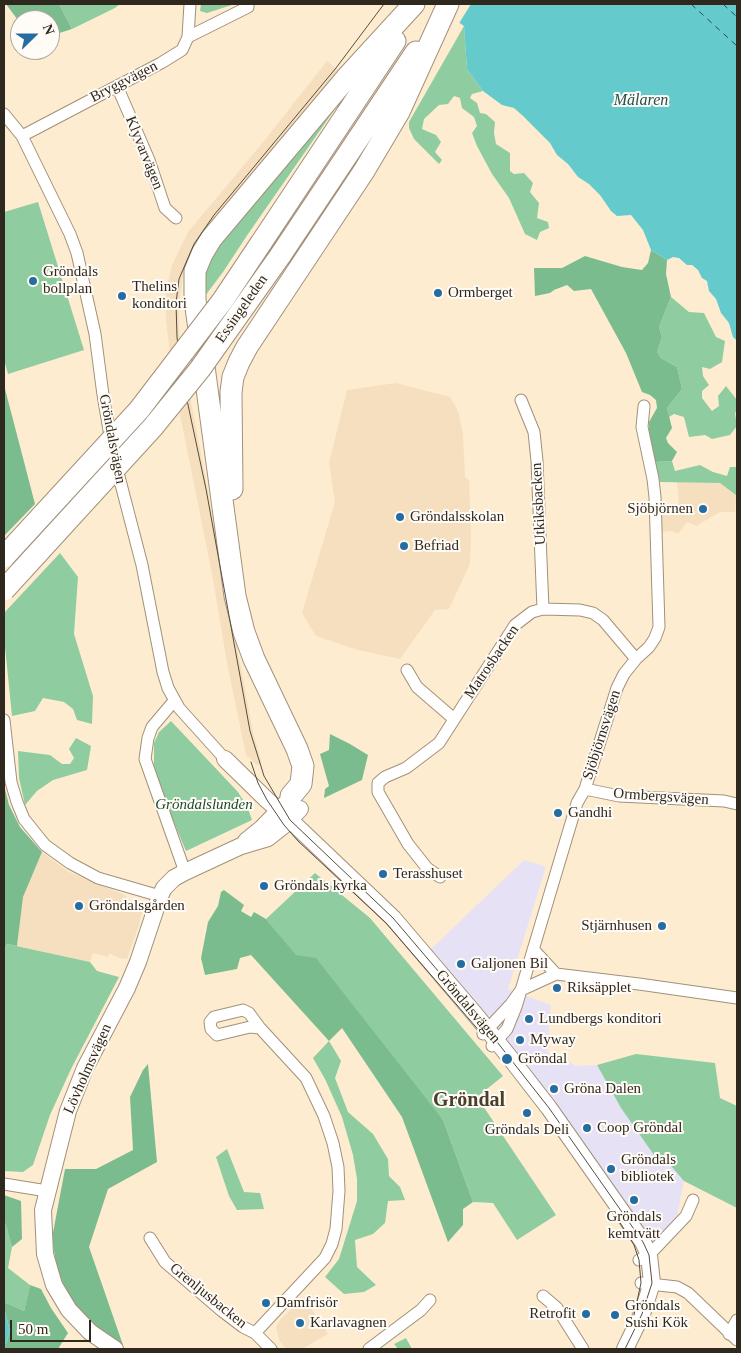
<!DOCTYPE html>
<meta charset="utf-8">
<style>
body{margin:0}
#map{position:relative;width:741px;height:1353px;overflow:hidden;background:#feecd1;font-family:"Times New Roman",serif}
canvas{display:block}
.frame{position:absolute;inset:0;border:5px solid #2f281e;pointer-events:none}
.north{position:absolute;left:10px;top:10px;width:50px;height:50px;box-sizing:border-box;background:#fffbf6;border:1px solid #aca7a0;border-radius:50%;rotate:68deg;font-size:14px;font-weight:700;line-height:20px;text-align:center;color:#2f281e}
.north::after{content:'';display:block;margin:auto;width:18px;height:22px;background:#256ca0;clip-path:polygon(50% 0,100% 100%,50% 72%,0 100%)}
.scale{position:absolute;left:10px;top:1320px;width:81px;height:22px;box-sizing:border-box;border:2px solid #2f281e;border-top:0;padding-left:6px;font-size:15px;line-height:18px;white-space:nowrap;color:#2f281e;-webkit-text-stroke:4px #fffbf6;paint-order:stroke}
</style>
<div id="map">
<canvas width="741" height="1353"></canvas>
<div class="frame"></div>
<div class="north">N</div>
<div class="scale">50 m</div>
</div>
<script>
const context = document.querySelector('canvas').getContext('2d');
context.lineJoin = 'round';
function paint(path, color) { context.fillStyle = color; context.fill(path, 'evenodd'); }
const poly = rows => new Path2D(rows.map(r => 'M' + r).join(''));
function stroke(path, color, width, dash) { context.strokeStyle = color; context.lineWidth = width; context.lineCap = dash ? 'butt' : 'round'; context.setLineDash(dash || []); context.stroke(path); }
function drawText(font, color, halo, rows, align = 'center') {
  context.font = font + ' "Times New Roman",serif'; context.lineWidth = 4; context.setLineDash([]); context.textBaseline = 'middle'; context.strokeStyle = halo; context.fillStyle = color; for (const [text, x, y, turn = 0] of rows) {
    context.save(); context.translate(x, y); context.rotate((+turn || 0) * Math.PI / 180); context.textAlign = isNaN(turn) ? turn : align; if (halo) context.strokeText(text, 0, 0); context.fillText(text, 0, 0); context.restore();
  }
}
const commercial = poly([
 [524,860,546,867,508,989,551,1005,547,1050,555,1063,565,1059,576,1066,597,1065,621,1108,656,1158,671,1166,684,1181,677,1216,658,1236,643,1235,429,951]
]);
const built = poly([
 [327,61,338,70,275,149,189,261,183,277,179,303,179,332,185,369,253,732,262,764,257,765,246,755,227,663,212,574,173,380,166,320,166,291,172,265,188,232,264,141],
 [396,383,450,397,458,411,463,434,465,477,469,480,471,532,470,564,449,609,435,610,400,659,358,650,316,636,302,613,335,502,329,463,347,390],
 [677,482,720,483,736,496,735,512,720,512,696,526,687,522,678,534,672,531,662,532,661,510,679,508],
 [42,852,67,871,125,895,129,902,143,908,139,925,127,959,119,958,109,953,108,957,93,953,90,962,17,946,23,896],
 [304,1297,328,1334,302,1349,286,1349,279,1340,276,1327,280,1320]
]);
const green = poly([
 [59,4,120,4,115,8,72,29],
 [201,4,235,4,207,13,200,11],
 [464,26,467,69,483,91,472,94,470,98,477,103,480,113,486,114,495,122,494,133,496,144,510,153,510,171,514,174,524,173,533,183,530,192,539,203,537,218,548,222,549,228,540,232,537,240,525,234,509,198,492,174,477,146,472,133,477,126,474,117,462,108,460,98,454,96,448,104,439,105,424,119,422,129,436,135,441,142,435,152,442,160,439,164,414,139,409,128,409,122],
 [344,96,248,234,223,272,205,296,205,272,212,251],
 [38,202,84,350,8,374,4,360,4,212],
 [671,297,689,312,704,313,716,337,725,341,722,362,710,369,702,367,703,376,709,385,702,391,702,398,712,411,719,406,718,396,726,386,737,400,737,410,735,413,737,426,730,435,712,439,705,435,689,437,684,417,674,414,669,417,667,408,682,389,677,367,661,358,657,352,662,337,659,327],
 [672,461,675,471,700,465,713,472,727,476,730,467,737,467,737,496,720,483,660,482,655,462],
 [60,553,78,577,74,634,93,696,92,724,77,720,73,709,64,702,43,698,35,711,12,716,4,637,4,613],
 [171,721,238,792,247,806,252,820,186,851,163,796,154,765,154,743,159,732],
 [76,738,91,746,87,770,53,780,37,791,25,805,19,778,18,751,50,755,62,764,70,764,74,758,69,749],
 [315,873,370,918,503,1076,477,1097,556,1215,517,1240,493,1203,473,1202,443,1120,296,956,266,919],
 [7,944,90,962,97,971,119,977,71,1069,50,1115,33,1165,23,1172,4,1171,4,950],
 [329,1041,341,1061,335,1078,348,1112,373,1134,388,1159,389,1176,400,1187,405,1200,388,1201,385,1223,373,1234,355,1240,357,1267,376,1285,364,1292,344,1294,325,1277,339,1259,357,1201,357,1179,353,1155,342,1117,325,1079,313,1058],
 [636,1054,715,1063,720,1098,737,1106,737,1208,684,1181,671,1166,656,1158,621,1108,597,1065],
 [227,1149,244,1192,260,1193,264,1209,237,1210,229,1196,216,1157],
 [4,1219,12,1247,8,1268,30,1285,24,1311,4,1302],
 [406,1338,412,1349,398,1349,394,1344]
]);
const forest = poly([
 [6,4,59,4,72,29,50,36,50,20,20,20,20,23],
 [651,250,667,260,666,274,671,297,659,327,662,337,657,352,661,358,677,367,682,389,667,408,672,428,666,438,668,443,677,452,672,461,655,462,649,433,649,422,657,408,656,400,650,395,642,392,626,353,591,289,574,291,567,285,554,290,550,293,535,296,534,268,562,268,585,256,622,267,642,270,648,263],
 [4,385,35,504,4,536],
 [330,734,350,744,368,755,362,780,324,798,325,789,329,786,320,754,329,750],
 [4,785,9,805,20,827,42,852,23,897,17,946,7,944,4,950],
 [224,890,244,905,241,911,251,917,254,912,266,919,296,955,316,958,443,1120,473,1202,463,1209,463,1225,448,1242,402,1117,342,1028,329,1041,251,955,240,958,237,969,205,975,201,958,208,922,218,906,221,892],
 [148,1064,157,1162,108,1189,89,1247,123,1345,102,1332,82,1316,67,1292,57,1269,52,1238,65,1169,96,1169,133,1150,130,1097,143,1070],
 [4,1195,21,1201,22,1239,12,1247,4,1219],
 [30,1285,41,1289,51,1308,68,1333,58,1349,6,1349,6,1344,10,1331,4,1308,4,1302,24,1311]
]);
const water = poly([
 [433,4,737,4,737,341,733,337,729,323,721,313,716,299,709,291,707,281,702,278,698,270,692,265,687,265,679,258,673,257,667,260,651,250,643,230,631,215,617,216,611,211,600,195,589,184,578,177,568,164,557,155,550,143,523,116,514,108,502,105,483,91,467,69,464,26],
 [4,1308,10,1331,6,1344,6,1349,4,1349]
]);
const pier = poly([
 [431,4,471,4,458,25]
]);
const ferry = poly([
 [691,4,737,46],
 [723,4,737,17]
]);
const street = poly([
 [188,37,248,7,248,4],
 [117,86,149,160,165,208,176,218],
 [4,114,22,136,70,234,77,253,95,334,103,395,111,442],
 [22,136,161,63,182,50,188,37,190,4],
 [521,400,534,432,537,461,543,609],
 [116,465,142,565,163,672,168,688,179,708,225,759],
 [407,670,417,687,454,719],
 [174,701,152,727,148,738,145,759,185,872],
 [4,720,11,782,17,802,24,819,45,845,70,863,98,878,160,896],
 [585,789,619,796,724,801,737,804],
 [440,877,427,868,408,844,378,792,378,783,385,777,406,768,439,743,515,625,532,612,543,609,580,610,593,613,603,620,636,659],
 [533,949,556,974],
 [483,1034,511,1004,521,990,556,974,639,984,737,998],
 [492,1046,507,1029,516,1007,577,803,585,789,617,688,624,674,636,659,649,647,655,638,659,627,655,497,653,479,642,427,644,406],
 [4,1184,47,1191],
 [150,1238,165,1262,222,1311,243,1327,255,1333,271,1349],
 [639,1260,649,1255,686,1216,693,1200],
 [641,1283,677,1287,688,1293,737,1340],
 [543,1296,557,1308,583,1349],
 [255,1333,325,1258,332,1244,336,1229,339,1191,338,1167,333,1143,324,1116,306,1078,260,1028,249,1013,243,1010,214,1017,210,1022,211,1029,217,1035,250,1027,260,1028],
 [729,1334,737,1320],
 [369,1349,421,1310,430,1300]
]);
const secondary = poly([
 [225,759,267,800,290,820,393,918,479,1019,511,1059,549,1108,629,1222,643,1242,649,1255,652,1283,642,1314,625,1349],
 [246,841,262,828,286,803],
 [115,1349,90,1332,69,1310,54,1285,45,1254,43,1210,68,1111,85,1068,127,988,138,962,160,896,164,888,174,878,185,872,241,846,268,838,282,827,300,809]
]);
const highway = poly([
 [261,243,395,41],
 [280,256,416,52],
 [232,489,231,392,233,377,239,362,247,347,364,171,399,112,448,4],
 [291,796,301,784,303,766,297,749,254,659,244,632,235,596,195,300,195,271,202,254,211,239,348,76,414,4]
]);
const tram = poly([
 [384,4,336,68,214,215,194,244,179,279,176,303,177,337,181,372,206,489,250,731,264,776,290,820,393,918,479,1019,549,1108,643,1242,649,1255,652,1283,642,1314,625,1349],
 [251,762,258,783,267,800,284,825,298,841,386,923,482,1034],
 [614,1213,634,1245,639,1260,641,1283,634,1315]
]);
const highwayBridge = poly([
 [4,557,139,410,223,300,261,243],
 [4,590,153,427,200,369,280,256]
]);
const markers = [
 [33,281,5,"#256ca0"],
 [438,293,5,"#256ca0"],
 [122,296,5,"#256ca0"],
 [703,509,5,"#256ca0"],
 [400,517,5,"#256ca0"],
 [404,546,5,"#256ca0"],
 [558,813,5,"#256ca0"],
 [383,874,5,"#256ca0"],
 [264,886,5,"#256ca0"],
 [79,906,5,"#256ca0"],
 [662,926,5,"#256ca0"],
 [461,964,5,"#256ca0"],
 [557,988,5,"#256ca0"],
 [529,1019,5,"#256ca0"],
 [520,1040,5,"#256ca0"],
 [507,1059,6,"#256ca0"],
 [554,1089,5,"#256ca0"],
 [527,1113,5,"#256ca0"],
 [587,1128,5,"#256ca0"],
 [611,1169,5,"#256ca0"],
 [634,1200,5,"#256ca0"],
 [266,1303,5,"#256ca0"],
 [586,1314,5,"#256ca0"],
 [615,1315,5,"#256ca0"],
 [300,1323,5,"#256ca0"]
];
const streetNames = [
 ["Bryggvägen",124,82,-27],
 ["Klyvarvägen",144,153,68],
 ["Essingeleden",242,309,-55],
 ["Gröndalsvägen",112,439,79],
 ["Utkiksbacken",539,504,-93],
 ["Matrosbacken",492,662,-56],
 ["Sjöbjörnsvägen",602,735,-72],
 ["Ormbergsvägen",661,797,4],
 ["Gröndalsvägen",468,1007,50],
 ["Lövholmsvägen",88,1069,-66],
 ["Grenljusbacken",208,1296,39]
];
const poiNames = [
 ["Gröndals",43,272],
 ["bollplan",43,289],
 ["Thelins",132,287],
 ["konditori",132,304],
 ["Ormberget",448,293],
 ["Sjöbjörnen",693,509,"right"],
 ["Gröndalsskolan",410,517],
 ["Befriad",414,546],
 ["Gandhi",568,813],
 ["Terasshuset",393,874],
 ["Gröndals kyrka",274,886],
 ["Gröndalsgården",89,906],
 ["Stjärnhusen",652,926,"right"],
 ["Galjonen Bil",471,964],
 ["Riksäpplet",567,988],
 ["Lundbergs konditori",539,1019],
 ["Myway",530,1040],
 ["Gröndal",518,1059],
 ["Gröna Dalen",564,1089],
 ["Coop Gröndal",597,1128],
 ["Gröndals Deli",527,1130,"center"],
 ["Gröndals",621,1160],
 ["bibliotek",621,1177],
 ["Gröndals",634,1217,"center"],
 ["kemtvätt",634,1234,"center"],
 ["Damfrisör",276,1303],
 ["Gröndals",625,1306],
 ["Sushi Kök",625,1323],
 ["Retrofit",576,1314,"right"],
 ["Karlavagnen",310,1323]
];
const parkNames = [
 ["Gröndalslunden",204,805]
];
const waterNames = [
 ["Mälaren",641,101]
];
const districtNames = [
 ["Gröndal",469,1101]
];
paint(commercial, '#e7e1f6');
paint(built, '#f6dfbe');
paint(green, '#8fcda1');
paint(forest, '#7bbc8e');
paint(water, '#65cacc');
paint(pier, '#feecd1');
stroke(ferry, '#224f50', 1, [6, 5]);
stroke(street, '#a29179', 13);
stroke(secondary, '#a29179', 18);
stroke(highway, '#a29179', 23);
stroke(street, '#fff', 11);
stroke(secondary, '#fff', 16);
stroke(highway, '#fff', 21);
stroke(tram, '#564d3f', 1);
stroke(highwayBridge, '#a29179', 23, []);
stroke(highwayBridge, '#fff', 21);
for (const [x, y, r, color] of markers) { const dot = new Path2D(); dot.arc(x, y, r, 0, 2 * Math.PI); context.fillStyle = color; context.fill(dot); stroke(dot, '#fffbf6', 2); }
drawText('15px', '#2f281e', '#fffbf6', streetNames);
drawText('15px', '#2f281e', '#fffbf6', poiNames, 'left');
drawText('italic 15px', '#1a4b2c', '#fffbf6', parkNames);
drawText('italic 16px', '#224f50', '#fffbf6', waterNames);
drawText('bold 20px', '#4d3e28', '#fffbf6', districtNames);
</script>
